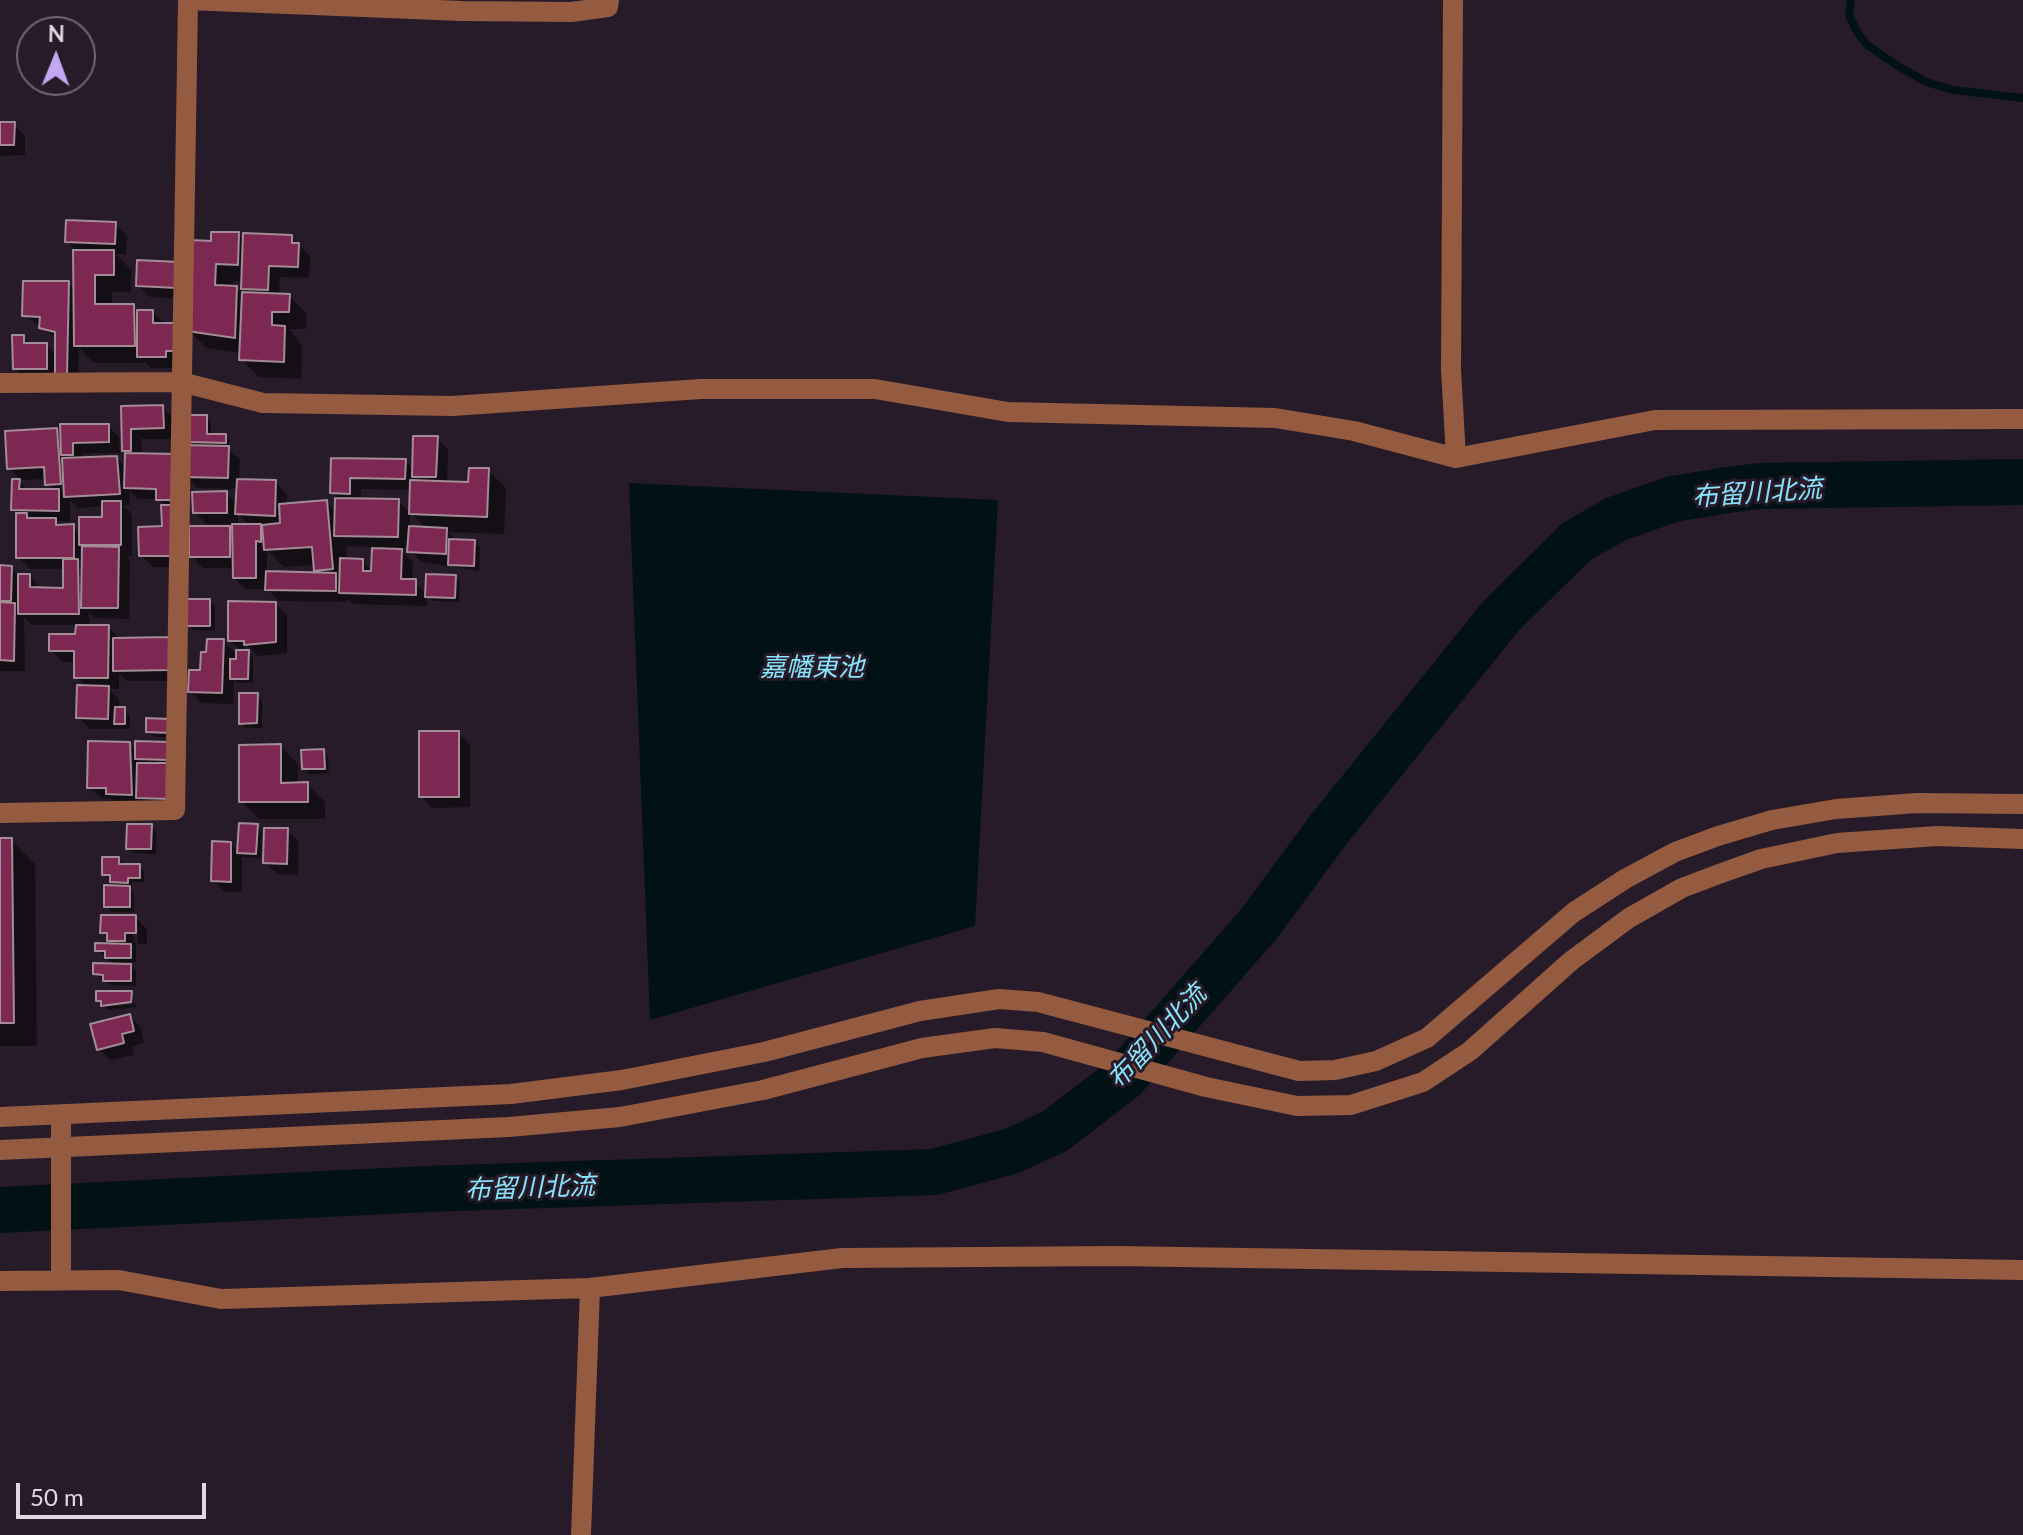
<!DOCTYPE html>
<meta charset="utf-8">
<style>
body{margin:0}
#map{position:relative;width:2023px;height:1535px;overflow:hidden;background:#271b29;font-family:Lato,sans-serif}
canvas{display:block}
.north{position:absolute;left:16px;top:16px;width:80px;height:80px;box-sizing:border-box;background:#271b29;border:2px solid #716773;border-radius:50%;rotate:1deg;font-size:22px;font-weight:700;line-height:32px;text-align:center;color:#e1d9e2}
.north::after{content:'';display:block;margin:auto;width:28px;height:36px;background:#c2a8f2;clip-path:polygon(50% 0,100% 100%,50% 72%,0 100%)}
.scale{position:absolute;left:16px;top:1483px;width:190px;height:36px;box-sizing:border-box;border:4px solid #e1d9e2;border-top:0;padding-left:10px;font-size:24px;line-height:28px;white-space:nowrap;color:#e1d9e2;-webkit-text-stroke:6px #271b29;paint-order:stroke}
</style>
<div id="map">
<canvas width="2023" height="1535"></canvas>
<div class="north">N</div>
<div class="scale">50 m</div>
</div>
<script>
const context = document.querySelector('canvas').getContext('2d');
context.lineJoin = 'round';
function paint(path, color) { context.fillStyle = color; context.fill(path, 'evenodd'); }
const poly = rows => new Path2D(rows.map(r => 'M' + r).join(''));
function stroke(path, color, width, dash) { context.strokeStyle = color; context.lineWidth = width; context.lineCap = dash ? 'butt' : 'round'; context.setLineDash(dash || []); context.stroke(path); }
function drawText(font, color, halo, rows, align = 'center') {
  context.font = font + ' Lato,"Noto Sans JP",sans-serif'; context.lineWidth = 6; context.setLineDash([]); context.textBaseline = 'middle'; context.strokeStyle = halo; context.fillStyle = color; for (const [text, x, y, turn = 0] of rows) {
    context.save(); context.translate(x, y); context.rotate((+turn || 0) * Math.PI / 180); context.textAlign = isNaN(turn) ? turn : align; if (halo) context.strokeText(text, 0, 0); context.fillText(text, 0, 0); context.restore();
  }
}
const water = poly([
 [629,483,998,500,975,926,650,1020]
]);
const shadow = poly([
 [0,124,14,124,25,136,25,155,0,156],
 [115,224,127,236,126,254,116,254,131,270,131,292,112,292,112,306,133,306,140,312,152,312,164,323,176,325,177,368,151,368,146,363,94,363,79,348,78,385,27,380,15,369,23,337,31,345,46,345,57,356,57,339,24,315,68,283,76,291,75,250,67,241],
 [238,234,245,242,291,237,310,256,309,278,280,277,279,296,289,296,307,314,306,329,289,329,302,346,301,379,259,377,241,359,241,353,207,348,189,331,190,299,150,297,138,286,213,243],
 [233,281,244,281,243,288,249,294,233,288],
 [162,407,174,418,174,439,141,439,142,455,175,456,198,448,191,441,206,417,211,422,211,436,225,436,230,441,227,447,240,460,239,481,275,482,287,494,286,505,326,502,336,512,337,497,332,492,333,460,405,461,414,470,437,438,448,450,447,483,470,484,488,470,506,488,504,534,448,532,457,541,474,542,480,547,479,571,421,562,409,548,398,548,413,562,412,581,427,594,455,577,460,582,459,602,433,601,427,595,427,606,353,604,347,598,347,602,279,601,267,589,246,589,234,578,234,568,203,568,188,553,188,567,153,567,141,555,164,528,167,507,158,499,138,499,129,490,130,505,123,505,132,515,132,556,126,557,130,560,129,619,95,618,89,612,89,627,108,627,120,639,169,639,181,681,127,681,119,674,119,689,109,689,119,699,119,709,130,715,130,729,90,729,78,717,87,687,76,677,76,662,62,662,51,650,77,636,78,625,32,625,24,617,25,671,0,671,0,566,11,568,19,576,30,576,41,589,65,590,65,569,30,569,18,557,18,514,13,509,19,481,28,491,53,491,46,479,21,480,9,468,56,430,63,436,108,426,119,437,120,453,83,453,83,459,117,458,126,467,123,408],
 [186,477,197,488,239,489,238,505,226,493,195,512,206,524,234,524,234,534,229,528,187,543],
 [361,489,411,490,411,513,427,529,410,528,410,513,398,501,361,501],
 [70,500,78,508,104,506,104,519,81,534,73,526,61,526,56,521,70,522],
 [238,514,250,526,238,526],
 [346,546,374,547,373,572,362,561,347,561],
 [267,550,284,567,316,565,321,575,267,573],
 [209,601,215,606,215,631,193,630,188,625],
 [275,604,287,615,287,653,257,656,247,645,244,648,253,657,253,683,238,683,234,679,233,704,202,703,190,691,223,641,238,656,242,652,230,640],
 [257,695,262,700,262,728,246,728,241,723],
 [148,720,174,737,154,737,148,732],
 [458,733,470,745,470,807,432,808,421,796],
 [130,744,137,751,169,744,181,810,119,805,113,799,101,798,89,787],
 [280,746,298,764,298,784,307,784,325,802,325,819,259,819,241,801],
 [323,751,328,757,329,773,309,774,304,768],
 [151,826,156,832,156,854,133,853,128,848],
 [257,826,262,831,261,858,242,857,242,892,225,892,213,880,231,844,239,852],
 [287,830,299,842,298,875,277,874,265,862],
 [0,840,11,840,35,864,37,1046,0,1046],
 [119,859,125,866,139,866,144,871,144,882,132,882,132,887,128,887,134,893,134,912,111,912,106,906,117,887,104,874],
 [135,917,147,929,147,944,136,944,136,962,127,962,136,971,136,986,110,985,95,974,116,966,97,950,114,945,102,932],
 [134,926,138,926,138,943,134,943],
 [136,1004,136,1007,108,1010,105,1007],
 [129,1017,141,1028,144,1043,132,1046,134,1055,110,1060,99,1049]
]);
const stream = poly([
 [1851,0,1849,15,1856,30,1866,44,1896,65,1926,82,1953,90,2023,98]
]);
const river = poly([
 [0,1210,427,1189,934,1172,1012,1151,1055,1131,1124,1078,1258,925,1329,829,1501,616,1576,542,1616,519,1673,499,1728,490,1759,486,2023,482]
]);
const building = poly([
 [0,122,15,122,14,145,0,145,0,122],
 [66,220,116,222,115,244,65,242,66,220],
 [211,232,239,232,238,265,216,264,215,285,237,286,235,338,187,331,190,240,211,241,211,232],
 [243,233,292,235,292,243,299,243,298,267,269,266,268,290,241,289,243,233],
 [73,250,114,250,114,275,95,275,95,304,134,304,135,346,74,346,73,250],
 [137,260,179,262,178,288,136,286,137,260],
 [23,281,69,281,67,374,55,374,55,332,39,328,40,317,22,316,23,281],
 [242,292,290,294,289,312,272,312,272,325,285,326,284,362,239,360,242,292],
 [137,310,153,310,153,323,177,323,177,351,166,351,166,357,137,357,137,310],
 [12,335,24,335,24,343,47,343,47,369,13,369,12,335],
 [163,405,164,428,131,429,131,451,122,451,121,406,163,405],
 [190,415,207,415,207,434,226,434,226,443,189,442,190,415],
 [60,424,109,424,109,442,73,443,73,455,61,455,60,424],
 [57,428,61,484,45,485,44,467,7,469,5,431,57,428],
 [413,436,438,436,436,477,412,477,413,436],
 [183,445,229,446,228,478,183,477,183,445],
 [125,453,176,454,175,500,156,500,156,489,124,488,125,453],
 [117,456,120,494,64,497,62,458,117,456],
 [331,458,406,459,405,479,350,478,350,494,330,493,331,458],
 [469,468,489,468,487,517,409,514,410,480,468,482,469,468],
 [12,479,20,479,19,489,59,489,59,511,11,510,12,479],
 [237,479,276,480,275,516,235,514,237,479],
 [227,491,227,513,193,513,192,492,227,491],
 [335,498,399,499,398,537,334,536,335,498],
 [327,500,333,569,314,571,312,547,264,550,262,525,280,523,279,504,327,500],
 [102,501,121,501,121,545,79,545,79,517,102,517,102,501],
 [161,505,176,505,177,556,139,556,138,527,162,526,161,505],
 [16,513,27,513,27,518,56,518,56,525,74,524,74,558,16,558,16,513],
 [232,524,261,524,261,542,256,541,256,578,233,578,232,524],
 [189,526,230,526,230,557,189,557,189,526],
 [409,526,447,528,446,554,407,552,409,526],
 [449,539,475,540,474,566,448,565,449,539],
 [82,546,119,547,118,608,81,608,82,546],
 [372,548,402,549,401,579,416,579,416,595,339,593,340,558,363,559,363,571,371,571,372,548],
 [63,559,78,559,79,614,18,614,18,574,30,574,30,587,63,588,63,559],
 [0,565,12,566,11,601,0,601,0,565],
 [266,571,336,573,336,591,265,590,266,571],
 [426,574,456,575,455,598,425,597,426,574],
 [186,599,210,599,210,626,186,626,186,599],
 [228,601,276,602,276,642,244,645,244,641,228,641,228,601],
 [0,602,15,603,14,661,0,660,0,602],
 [76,625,109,625,108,678,74,678,74,651,49,651,49,634,75,634,76,625],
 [169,637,170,670,113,671,113,638,169,637],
 [207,639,224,639,222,693,188,692,189,670,200,670,201,652,206,652,207,639],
 [236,650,249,650,248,679,230,679,230,659,236,659,236,650],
 [77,685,109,686,108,719,76,718,77,685],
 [239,693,258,693,257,723,239,724,239,693],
 [115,707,125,707,125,724,114,724,115,707],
 [146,718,170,719,170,733,146,732,146,718],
 [419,731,459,731,459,797,419,797,419,731],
 [88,741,130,742,132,795,106,794,106,788,87,788,88,741],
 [135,741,170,742,169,760,135,759,135,741],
 [281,744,281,783,308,782,308,802,239,802,239,745,281,744],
 [324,749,325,769,302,769,301,750,324,749],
 [137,763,171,763,170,799,136,798,137,763],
 [239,823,258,824,256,854,237,853,239,823],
 [127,824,152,824,151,849,126,849,127,824],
 [264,828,288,828,287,864,263,863,264,828],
 [0,838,12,838,14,1023,0,1023,0,838],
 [212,841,231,842,231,882,211,881,212,841],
 [102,857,119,857,119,864,140,864,140,878,128,878,128,883,110,882,110,875,102,875,102,857],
 [104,885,130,886,130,907,104,907,104,885],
 [101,915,136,915,136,933,125,933,125,941,107,941,107,933,100,933,101,915],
 [95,943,131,944,131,958,105,958,105,951,95,951,95,943],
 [93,963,131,964,131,981,103,981,103,975,93,974,93,963],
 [96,991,132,991,131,1002,101,1006,101,1001,96,1001,96,991],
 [130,1014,134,1031,122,1034,124,1043,97,1050,90,1024,130,1014]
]);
const minor = poly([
 [1453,0,1451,369,1456,458],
 [0,383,181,382,263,403,452,406,701,389,875,389,1008,412,1275,418,1354,431,1456,458,1655,420,2023,419],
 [0,813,175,810,188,0,462,11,571,12,608,7,609,0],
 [61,1114,61,1280],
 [0,1117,511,1094,622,1080,764,1052,920,1011,999,999,1038,1002,1299,1071,1335,1070,1376,1061,1427,1038,1574,912,1625,879,1675,852,1718,836,1772,820,1836,809,1917,803,2023,804],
 [0,1150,509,1127,620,1117,763,1090,922,1048,995,1038,1043,1042,1206,1087,1297,1106,1351,1105,1423,1082,1470,1051,1571,961,1629,918,1682,888,1719,874,1761,859,1837,843,1937,836,2023,839],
 [0,1281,119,1280,221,1299,590,1288,842,1258,1116,1256,2023,1270],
 [581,1535,590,1288]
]);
const waterNames = [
 ["布留川北流",1757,493,-4],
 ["嘉幡東池",812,668],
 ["布留川北流",1157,1037,-47],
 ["布留川北流",530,1188,-2]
];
paint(water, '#021115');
paint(shadow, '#0007');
stroke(stream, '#021115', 8);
stroke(river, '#021115', 46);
paint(building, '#7d2753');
stroke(building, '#a38c95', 2);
stroke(minor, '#945b41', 20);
drawText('italic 26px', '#87e4fb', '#271b29', waterNames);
</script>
